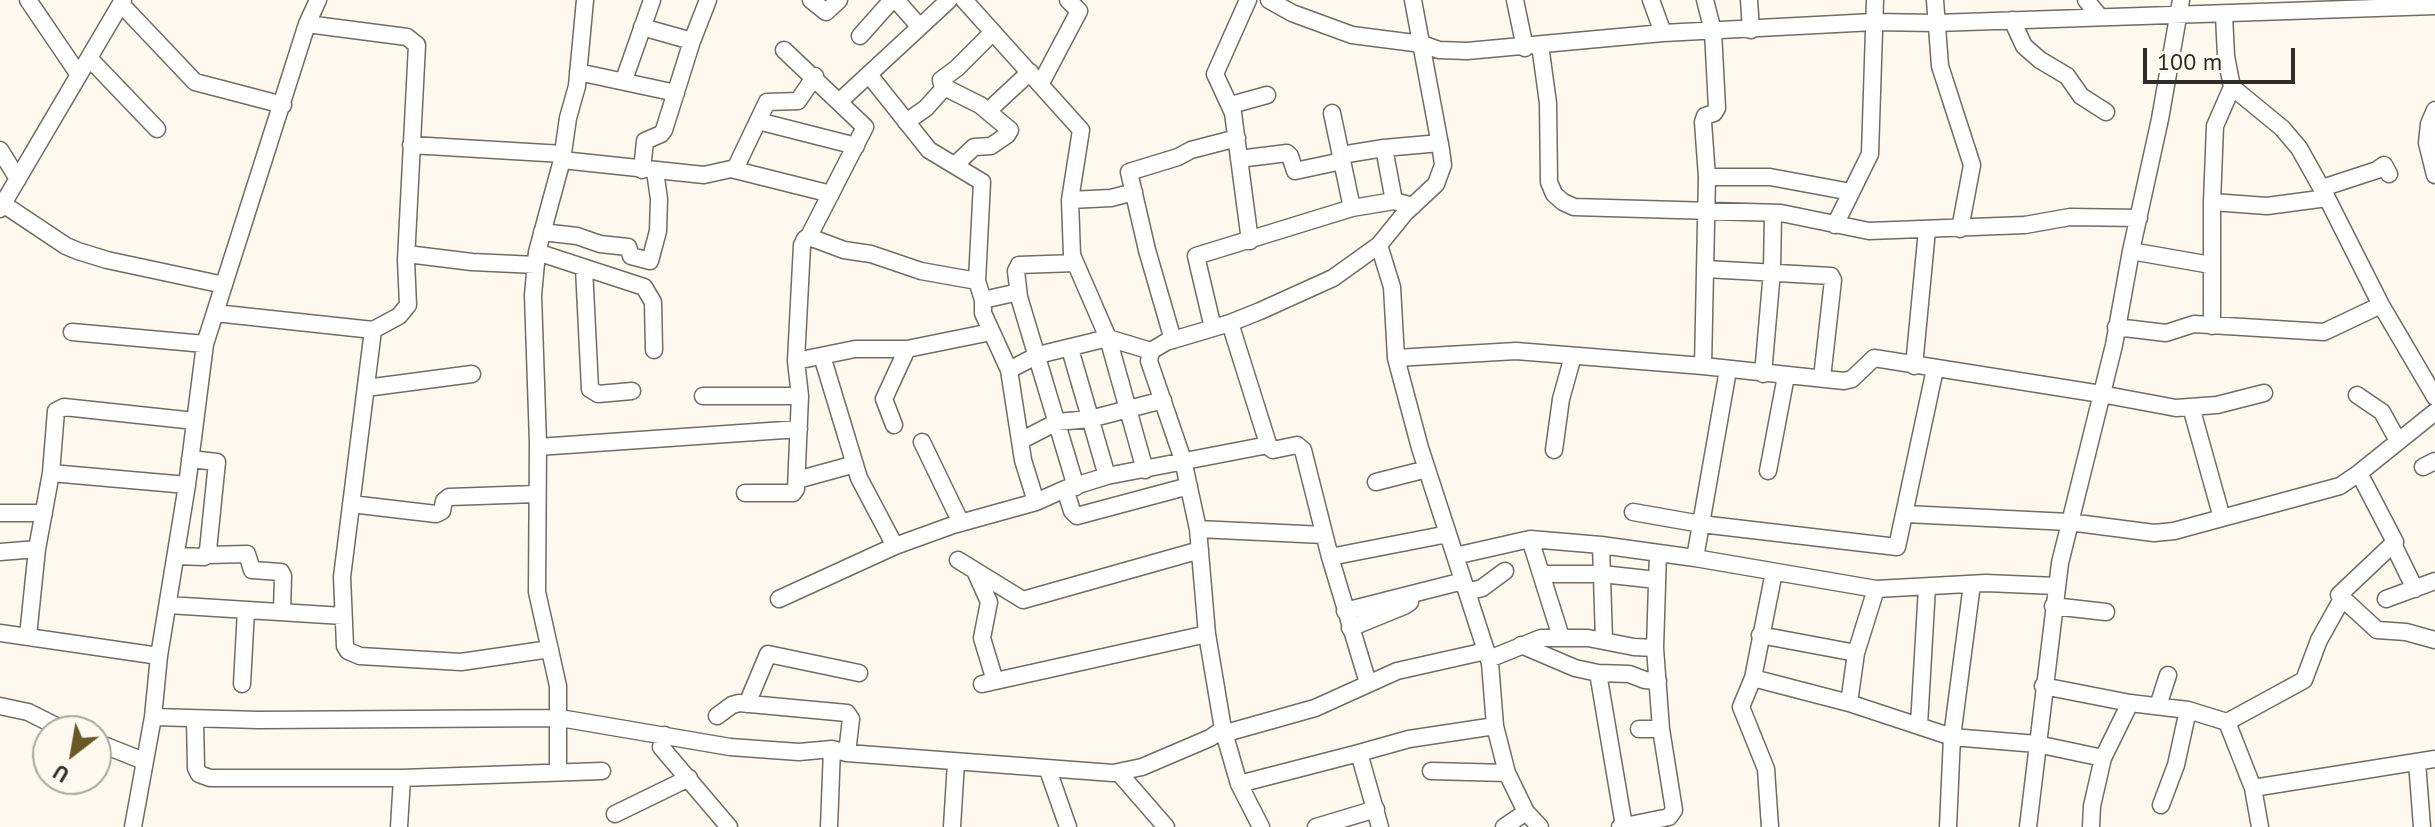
<!DOCTYPE html>
<style>
body{margin:0}
#map{position:relative;width:2435px;height:827px;overflow:hidden;background:#fef9ef;font-family:"PT Sans",sans-serif}
canvas{display:block}
.north{position:absolute;left:32px;top:715px;width:80px;height:80px;box-sizing:border-box;background:#fef9ef;border:2px solid #aca79f;border-radius:50%;rotate:211deg;font-size:22px;font-weight:700;line-height:32px;text-align:center;color:#302d28}
.north::after{content:'';display:block;margin:auto;width:28px;height:36px;background:#685825;clip-path:polygon(50% 0,100% 100%,50% 72%,0 100%)}
.scale{position:absolute;left:2143px;top:48px;width:152px;height:36px;box-sizing:border-box;border:4px solid #302d28;border-top:0;padding-left:10px;font-size:24px;line-height:28px;white-space:nowrap;color:#302d28;-webkit-text-stroke:6px #fef9ef;paint-order:stroke}
</style>
<div id="map">
<canvas width="2435" height="827"></canvas>
<div class="north">U</div>
<div class="scale">100 m</div>
</div>
<script>
const context = document.querySelector('canvas').getContext('2d');
context.lineJoin = 'round';
const poly = rows => new Path2D(rows.map(r => 'M' + r).join(''));
function stroke(path, color, width, dash) { context.strokeStyle = color; context.lineWidth = width; context.lineCap = dash ? 'butt' : 'round'; context.setLineDash(dash || []); context.stroke(path); }
const minor = poly([
 [28,0,79,75],
 [811,0,826,12,839,0],
 [896,0,919,26],
 [964,0,1081,130,1070,200,1072,255,1108,338,1145,470],
 [1248,0,1215,74,1233,113,1250,241],
 [1269,0,1292,13,1352,35,1422,44,1439,50,1467,51,1663,33,1874,22,1936,23,2435,6],
 [1515,0,1525,48],
 [1651,0,1663,33],
 [1749,0,1751,30],
 [1935,0,1940,66,1972,165,1960,229],
 [2086,0,2100,17],
 [121,4,195,82,283,105],
 [2224,15,2226,56,2232,87,2282,128,2299,148,2327,198,2381,305,2435,397],
 [2012,20,2024,46,2040,60,2067,76,2081,96,2106,112],
 [642,27,692,41],
 [860,36,892,0],
 [1540,45,1548,103,1549,182,1554,194,1563,202,1574,207,1781,213,1869,231,2025,225,2070,217,2139,218],
 [784,50,865,127,808,238],
 [89,58,157,129],
 [578,72,676,93],
 [870,76,929,150,982,182,977,281,983,300,983,313,1009,370,1023,460,1036,502],
 [624,80,652,0],
 [1041,83,1079,11,1068,0],
 [944,87,980,105,1010,130,1007,135,991,146,974,147,955,165],
 [840,101,949,0],
 [1231,105,1267,95],
 [2435,110,2429,124,2427,143,2435,175],
 [988,111,1030,72],
 [1332,113,1352,208],
 [758,121,856,146],
 [906,122,926,108,943,89,941,80,957,68,993,32],
 [411,145,563,154],
 [0,150,18,179],
 [1341,155,1384,148],
 [1239,159,1287,153,1290,156,1295,171,1342,161],
 [562,160,704,175,731,169,831,194],
 [735,169,767,102,798,101,815,76],
 [642,170,645,141,661,134,664,130,692,41,708,0],
 [1707,177,1770,177,1851,192],
 [2322,188,2377,170,2384,165,2389,174],
 [1070,200,1111,198,1134,192],
 [1394,201,1384,148,1440,143],
 [2212,202,2267,206,2327,198],
 [3,204,66,246,78,251,107,260,224,285],
 [0,209,123,0],
 [1835,225,1870,154,1875,0],
 [542,232,577,236,600,244,628,247,631,256,650,261,658,231,659,199,655,171],
 [1379,245,1392,287,1396,358,1420,448,1490,663,1495,726,1507,773,1526,812],
 [2131,251,2211,265],
 [537,252,644,287,653,302,654,350],
 [407,254,472,262,536,265],
 [1075,263,1019,265,1016,271,1019,297,1076,487],
 [584,268,590,389,598,394,632,391],
 [1706,269,1831,276,1833,280,1822,378],
 [983,300,1014,293,1019,297],
 [215,313,373,330,399,316,408,305,406,260,417,45,407,37,307,24],
 [1230,323,1269,447,1273,450,1297,445,1303,450,1330,557,1368,683],
 [2212,326,2212,202,2215,126,2232,87],
 [2116,327,2166,333,2194,324,2324,332,2381,305],
 [1213,328,1196,256,1352,208,1394,201,1413,206],
 [373,330,342,577,345,646,348,651,360,656,461,662,550,649],
 [72,332,205,344],
 [1173,340,1147,250,1129,172,1178,157,1191,150,1237,138],
 [1070,349,1107,476],
 [822,356,859,478,895,546],
 [1396,358,1516,351,1703,366,1844,381,1852,379,1874,358,2101,394,2176,408,2217,405,2264,393],
 [796,361,855,349,907,349,991,332],
 [1703,366,1707,177,1703,122,1705,116,1714,113,1717,108,1713,31,1705,0],
 [1914,366,1927,230],
 [1009,370,1038,355,1108,338,1151,351],
 [1763,374,1772,271,1773,213],
 [366,388,472,374],
 [2357,395,2382,412,2398,441],
 [703,396,800,396],
 [2191,407,2222,518],
 [894,425,884,399,907,349],
 [1020,441,1057,422,1090,419,1163,400],
 [922,442,961,523],
 [538,447,799,429],
 [1554,450,1561,399,1573,356],
 [2423,467,2435,461],
 [1768,471,1786,376],
 [51,473,187,485],
 [2359,473,2395,542,2339,595,2377,630,2406,632,2435,640],
 [797,480,855,464],
 [1376,482,1427,469],
 [1065,489,1072,511,1077,516,1189,486],
 [745,493,793,493,796,489,800,396,796,361,802,245,805,239,812,238,844,250,871,254,921,271,977,281],
 [351,504,436,514,442,511,444,501,449,497,536,494],
 [1633,512,1701,524,1897,547,1935,369],
 [0,513,44,513],
 [1906,514,2069,522,2154,533,2174,531,2340,486,2359,473,2435,412],
 [1198,529,1324,535],
 [1530,539,1561,637],
 [1601,545,1604,641],
 [2394,546,2415,589],
 [0,552,37,549],
 [207,555,247,554,252,570,281,572,283,576,282,612],
 [176,556,204,557,208,550,217,462,190,459],
 [1455,556,1530,539,1601,545,1695,558,1876,589,1986,583,2056,586],
 [1330,557,1448,534],
 [1695,558,1728,370],
 [958,560,1023,600,1200,550],
 [976,573,989,602,982,638,995,681],
 [1542,574,1602,574,1657,580],
 [1467,592,1482,588,1505,571],
 [779,599,895,546,953,525,1036,502,1065,489,1107,476,1268,445],
 [2386,599,2435,581],
 [168,605,343,616],
 [2053,606,2106,612],
 [1345,611,1463,581],
 [1350,628,1404,606,1410,602,1410,595],
 [0,633,159,656],
 [1760,635,1856,653],
 [28,636,37,549,51,473,56,411,64,407,195,421],
 [1521,645,1575,668,1598,673,1624,826],
 [1489,659,1541,638,1588,638,1634,647,1655,648],
 [1598,673,1629,674,1645,680,1658,681],
 [1753,678,1849,703,1952,737,2037,744,2103,758],
 [242,684,246,610],
 [982,684,1207,634],
 [2043,686,2130,703,2188,710,2227,722,2253,788,2260,827],
 [1849,703,1856,653,1876,589],
 [747,704,768,654,859,673],
 [0,706,28,712,66,731],
 [2158,706,2168,675],
 [717,716,732,705,739,703,847,713,851,719,847,753],
 [153,717,259,720,560,718,730,747,799,752,832,749,847,753,1113,773,1142,767,1210,738,1223,729,1207,634,1198,529,1183,460,1149,361,1151,351,1166,342,1230,323,1260,311,1333,278,1379,245,1405,213,1436,184,1443,165,1441,150,1413,0],
 [195,720,196,768,199,774,210,778,402,778,602,771],
 [2227,722,2304,680,2319,640,2342,599],
 [1919,725,1927,587],
 [1223,729,1239,784,1261,827],
 [1639,729,1661,729],
 [1226,733,1315,708,1397,671,1486,651],
 [665,735,661,747,729,827],
 [96,742,144,761],
 [1359,753,1409,739,1495,726],
 [2417,762,2422,827],
 [1048,770,1068,827],
 [1431,771,1507,773],
 [558,772,558,686,537,592,538,443,533,295,537,252,562,160,568,118,577,86,585,0],
 [1119,773,1166,827],
 [1239,784,1359,753,1380,827],
 [2253,788,2435,759],
 [2161,805,2176,765,2188,710],
 [615,814,689,778],
 [133,827,153,717,159,656,187,485,205,344,307,24,318,0],
 [399,827,402,778],
 [829,827,832,749],
 [952,827,956,762],
 [1316,827,1376,809],
 [1504,827,1526,812,1540,827],
 [1620,827,1669,817,1674,810,1661,729,1655,648,1658,553],
 [1770,827,1766,769,1741,707,1753,678,1774,572],
 [1948,827,1952,737,1972,584],
 [2028,827,2060,563,2114,345,2131,251,2160,119,2181,0],
 [2091,827,2092,806,2103,758,2130,703]
]);
stroke(minor, '#726c61', 19);
stroke(minor, '#fff', 16);
</script>
